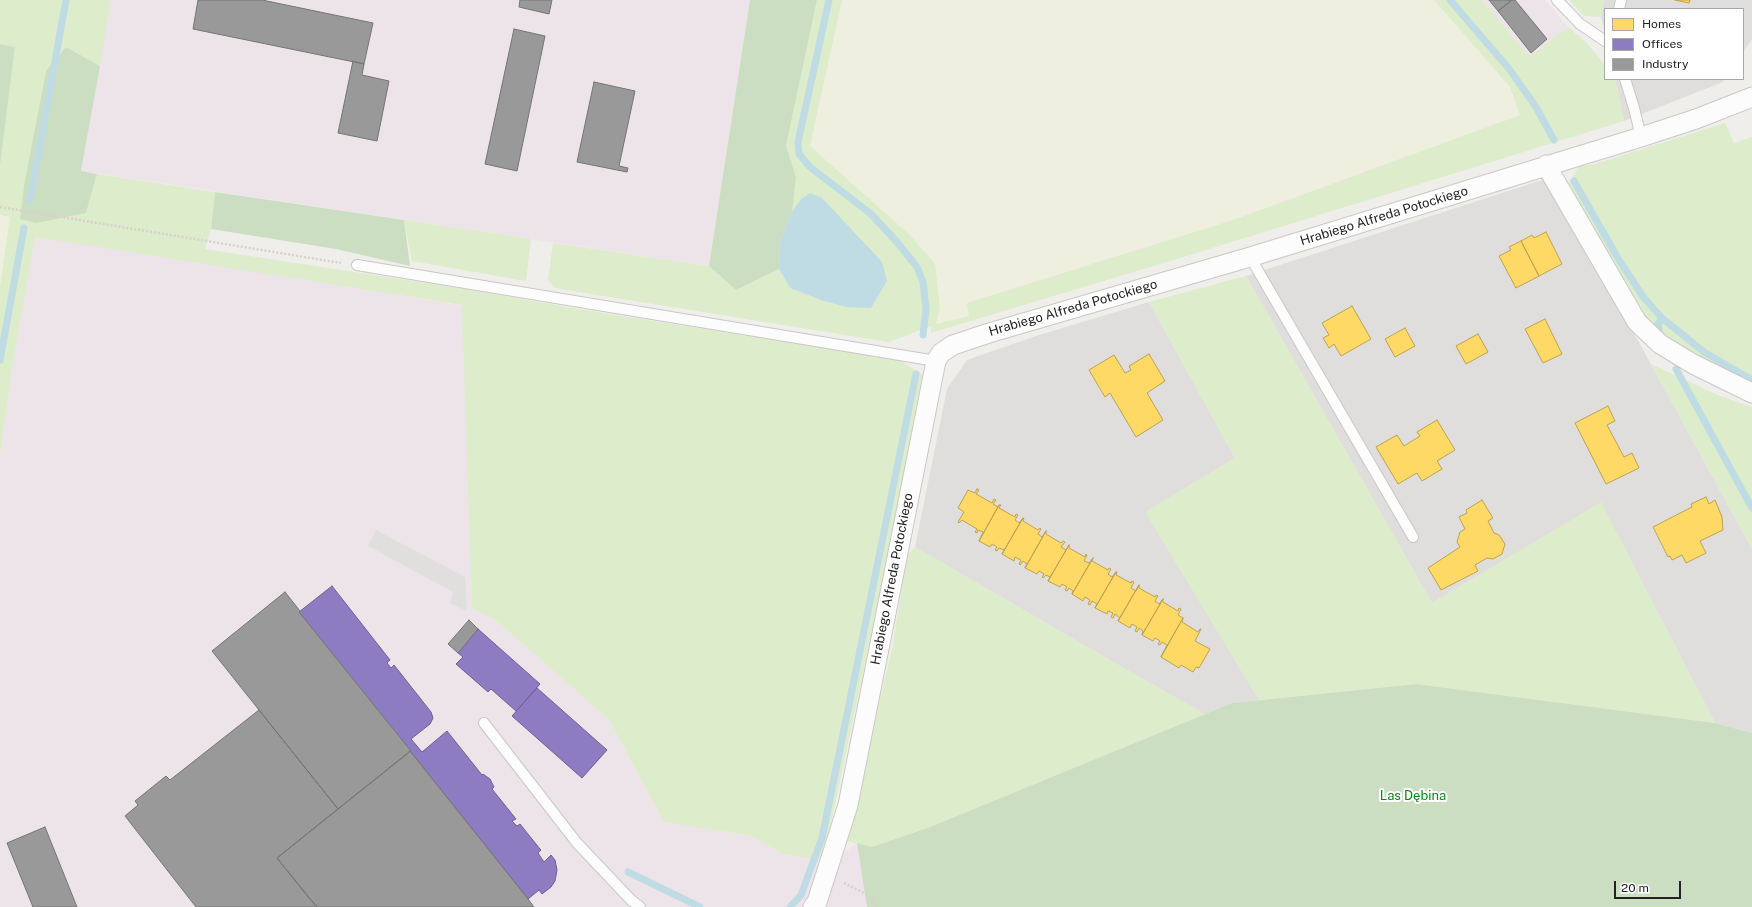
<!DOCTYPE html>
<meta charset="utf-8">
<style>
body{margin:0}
#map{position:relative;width:1752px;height:907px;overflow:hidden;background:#f0eeeb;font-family:"Public Sans",sans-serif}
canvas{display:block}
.legend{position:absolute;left:1604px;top:8px;width:140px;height:72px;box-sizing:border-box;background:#fff;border:1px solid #a7a7a7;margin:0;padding:5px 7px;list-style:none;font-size:12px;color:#222}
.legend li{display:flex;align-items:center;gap:8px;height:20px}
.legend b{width:20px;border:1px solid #a7a7a7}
.scale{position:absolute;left:1614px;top:881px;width:67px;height:18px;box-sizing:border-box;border:2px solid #222;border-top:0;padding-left:5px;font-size:12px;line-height:14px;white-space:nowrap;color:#222;-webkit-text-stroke:3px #fff;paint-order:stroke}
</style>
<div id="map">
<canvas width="1752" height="907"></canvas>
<ul class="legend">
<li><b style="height:11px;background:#ffd966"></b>Homes</li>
<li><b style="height:11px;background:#8e7cc3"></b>Offices</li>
<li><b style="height:11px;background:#999"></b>Industry</li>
</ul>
<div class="scale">20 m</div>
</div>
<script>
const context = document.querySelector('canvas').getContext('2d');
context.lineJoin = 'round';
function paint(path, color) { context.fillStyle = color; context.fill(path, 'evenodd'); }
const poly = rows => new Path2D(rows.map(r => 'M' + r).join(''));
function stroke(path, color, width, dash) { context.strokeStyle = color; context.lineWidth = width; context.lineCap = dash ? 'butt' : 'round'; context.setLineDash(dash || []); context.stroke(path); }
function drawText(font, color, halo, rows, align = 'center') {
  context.font = font + ' "Public Sans",sans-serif'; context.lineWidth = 4; context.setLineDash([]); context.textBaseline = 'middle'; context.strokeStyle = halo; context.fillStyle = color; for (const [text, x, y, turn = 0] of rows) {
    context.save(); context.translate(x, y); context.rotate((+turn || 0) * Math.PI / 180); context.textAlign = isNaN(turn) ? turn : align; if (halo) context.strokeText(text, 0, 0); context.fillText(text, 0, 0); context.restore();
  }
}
const residential = poly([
 [1604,0,1752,0,1752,39,1743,52,1743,9,1605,9,1605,33,1601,17],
 [1615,79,1725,79,1723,82,1624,121],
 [1545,179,1641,346,1752,549,1752,733,1715,723,1601,503,1432,603,1246,276],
 [1149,302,1235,458,1146,512,1259,700,1232,703,1205,714,1132,673,915,547,947,389,967,360,1036,336]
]);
const industrial = poly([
 [111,0,750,0,709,266,81,171],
 [1482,0,1545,0,1568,27,1530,57],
 [35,237,160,255,464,306,472,608,497,621,609,720,664,822,751,836,785,855,820,859,833,861,857,843,867,907,0,907,0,457,12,369]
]);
const farmland = poly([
 [842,0,1434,0,1510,87,1520,115,1236,219,968,303,969,316,936,324,940,308,910,235,810,146],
 [0,215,10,217,0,286]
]);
const grass = poly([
 [0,0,111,0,100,66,66,47,46,71,24,185,20,219,86,213,97,174,215,192,211,229,205,249,465,289,578,309,899,360,923,375,886,565,831,823,820,859,785,855,751,836,664,822,609,720,497,621,472,608,462,305,35,237,12,369,0,457,0,286,10,217,0,215,0,166,15,47,0,44],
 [817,0,842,0,810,146,910,235,935,264,940,308,936,324,969,316,967,303,1236,219,1520,115,1510,87,1434,0,1482,0,1530,57,1568,27,1586,42,1605,65,1605,79,1615,79,1624,121,1167,262,931,333,931,326,889,342,554,288,548,280,553,243,709,266,736,290,779,269,790,288,821,300,871,308,887,281,801,199,792,212,796,177,786,146],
 [1569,0,1604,0,1601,17,1584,16],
 [1725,123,1734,143,1752,137,1752,384,1680,349,1647,320,1567,186,1579,166,1595,164],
 [404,220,531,239,526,281,412,261],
 [1246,276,1432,603,1601,502,1715,723,1416,684,1259,700,1145,512,1235,458,1149,302],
 [1651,364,1718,395,1752,407,1752,549],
 [915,547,1132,673,1205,714,930,827,872,847,846,841,892,650,907,556]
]);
const forest = poly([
 [750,0,817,0,786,146,796,177,792,212,780,242,779,269,736,290,709,266],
 [0,44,15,47,0,166],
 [66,47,100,66,81,171,97,174,86,213,36,223,20,219,24,185,46,71],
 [215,192,404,220,410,266,336,249,211,229],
 [1416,684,1715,723,1752,733,1752,907,867,907,857,843,872,847,930,827,1232,703]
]);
const parking = poly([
 [376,530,465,577,467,611,450,603,453,592,368,546]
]);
const water = poly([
 [810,193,822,198,882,262,887,281,871,308,846,307,821,300,790,288,779,269,780,242,792,212,801,199]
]);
const homes = poly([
 [1675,0,1690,0,1689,3,1675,0],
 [1546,232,1562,264,1539,276,1521,241,1532,235,1534,238,1546,232],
 [1521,241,1539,276,1516,288,1499,256,1511,250,1509,247,1521,241],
 [1352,306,1371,339,1341,356,1334,344,1329,348,1323,338,1329,335,1322,323,1352,306],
 [1545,319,1562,354,1543,363,1525,329,1545,319],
 [1405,328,1415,346,1395,357,1385,339,1405,328],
 [1478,334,1488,352,1466,364,1456,346,1478,334],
 [1149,354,1165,381,1147,393,1163,420,1136,437,1110,393,1105,397,1089,370,1114,355,1125,373,1131,370,1129,366,1149,354],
 [1608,406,1615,421,1607,425,1624,457,1632,453,1639,468,1606,484,1575,423,1608,406],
 [1437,420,1455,450,1437,461,1442,469,1422,481,1417,473,1398,484,1376,447,1397,435,1404,446,1420,436,1417,432,1437,420],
 [977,489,979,490,976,494,992,503,994,499,996,500,993,504,998,507,999,505,979,541,983,532,978,530,977,533,975,532,977,529,962,520,959,523,958,522,964,512,958,508,968,490,975,493,977,489],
 [1706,497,1709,504,1715,500,1722,517,1723,530,1700,541,1706,553,1686,563,1682,555,1672,560,1670,556,1668,557,1653,527,1692,507,1691,504,1706,497],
 [1482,500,1493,518,1488,521,1494,533,1499,535,1505,544,1502,554,1493,559,1487,558,1475,565,1478,571,1441,590,1428,568,1460,547,1457,542,1460,532,1465,529,1459,517,1467,513,1466,510,1482,500],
 [999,505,1001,505,999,508,1015,517,1016,514,1018,515,1015,520,1019,523,1023,518,1002,554,1004,550,999,548,997,551,995,550,997,547,992,544,990,547,979,541,999,505],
 [1023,518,1024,519,1023,521,1038,530,1040,528,1041,529,1038,534,1042,537,1046,531,1025,568,1027,564,1023,561,1020,565,1019,564,1021,560,1015,557,1014,561,1002,554,1023,518],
 [1046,531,1046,534,1061,543,1063,541,1065,542,1061,547,1066,550,1069,545,1048,581,1050,577,1046,575,1043,578,1042,577,1044,574,1039,571,1037,574,1025,568,1046,531],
 [1069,545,1069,548,1085,557,1086,554,1087,555,1084,561,1089,563,1093,558,1072,594,1073,591,1069,588,1067,591,1065,590,1067,587,1062,584,1060,587,1048,581,1069,545],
 [1093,558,1092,561,1108,570,1109,568,1111,569,1108,574,1112,577,1116,572,1095,608,1097,604,1092,601,1090,605,1088,604,1090,600,1085,597,1083,601,1072,594,1093,558],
 [1116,572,1117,572,1116,575,1131,583,1132,581,1134,582,1131,588,1136,591,1139,585,1118,621,1120,618,1115,614,1113,618,1111,617,1113,613,1108,611,1107,614,1095,608,1116,572],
 [1139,585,1139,588,1155,597,1156,595,1158,596,1155,601,1159,604,1163,599,1142,635,1143,631,1139,628,1137,632,1135,631,1137,627,1132,624,1130,628,1118,621,1139,585],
 [1163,599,1163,602,1178,611,1179,608,1181,609,1178,615,1183,618,1161,657,1167,645,1162,642,1160,645,1158,644,1160,641,1155,638,1153,641,1142,635,1163,599],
 [1183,618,1182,622,1198,632,1200,629,1201,629,1195,641,1210,649,1199,668,1196,667,1193,672,1181,665,1179,668,1161,657,1183,618]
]);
const offices = poly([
 [332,586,390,660,387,663,391,668,394,665,431,712,433,718,430,724,411,739,422,752,447,731,482,775,483,774,490,779,494,787,492,789,516,819,512,821,517,826,520,824,540,849,541,850,538,853,544,862,551,855,555,860,557,870,555,881,551,887,542,894,539,890,528,899,299,612,332,586],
 [478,629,540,684,516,711,491,689,488,692,456,664,463,657,458,653,478,629],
 [537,688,607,750,582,778,512,716,537,688]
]);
const industry = poly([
 [198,0,262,0,373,23,364,64,193,29,198,0],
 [520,0,552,0,549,14,519,7,520,0],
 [1489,0,1512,0,1498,11,1489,0],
 [1512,0,1515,0,1547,39,1531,53,1498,11,1512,0],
 [514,29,545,36,517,171,485,164,514,29],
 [353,61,364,64,362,75,389,81,377,141,338,133,353,61],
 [594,82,635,91,619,166,628,168,627,172,577,162,594,82],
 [285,592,300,611,299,612,411,751,338,809,212,651,285,592],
 [469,620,478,629,458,653,448,644,469,620],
 [259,710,338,809,277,858,317,907,196,907,125,816,138,805,135,801,166,776,170,780,259,710],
 [410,751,528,899,534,907,317,907,308,897,277,858,410,751],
 [45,827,77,907,33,907,7,843,45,827]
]);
const stream = poly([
 [829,0,798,142,799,154,810,167,871,214,897,242,917,267,923,282,926,309,923,335],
 [1450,0,1510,70,1536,107,1554,140],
 [1574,181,1619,260,1644,298,1662,318,1704,352,1752,380],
 [30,201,66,0],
 [1660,336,1658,324,1662,318],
 [0,360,24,228],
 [1676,369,1752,508],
 [628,872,700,907],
 [790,907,801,895,822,838,916,374]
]);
const path = poly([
 [0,207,341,263],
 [844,883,868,895,876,907]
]);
const service = poly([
 [1557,0,1580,24,1605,41],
 [1619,9,1621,0],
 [1625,79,1634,108,1641,137],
 [1250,257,1413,537],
 [357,265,936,361],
 [484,723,577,843,631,900,640,907]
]);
const minor = poly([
 [1546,165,1637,322,1660,344,1693,364,1752,393],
 [813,907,817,902,848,805,936,361,941,353,953,345,989,333,1250,257,1641,137,1696,119,1752,97]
]);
const streetNames = [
 ["Hrabiego Alfreda Potockiego",1384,216,-17],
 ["Hrabiego Alfreda Potockiego",1073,308,-16],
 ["Hrabiego Alfreda Potockiego",892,579,-79]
];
const parkNames = [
 ["Las Dębina",1413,796]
];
paint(residential, '#dfdedc');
paint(industrial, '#ede4e9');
paint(farmland, '#efefdf');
paint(grass, '#ddeccb');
paint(forest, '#cbdec1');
paint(parking, '#e0dfde');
paint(water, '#bfdbe3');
paint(homes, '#ffd966');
stroke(homes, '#bda252', 1);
paint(offices, '#8e7cc3');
stroke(offices, '#6e6193', 1);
paint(industry, '#999');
stroke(industry, '#757575', 1);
stroke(stream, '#bfdbe3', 7);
stroke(service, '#c9c8c7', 12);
stroke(minor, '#c9c8c7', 21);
stroke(path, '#dccecd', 2.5, [2, 2]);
stroke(service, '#fdfcfc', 10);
stroke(minor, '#fdfcfc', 19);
drawText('13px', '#222', '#fff', streetNames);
drawText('13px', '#0c8416', '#fff', parkNames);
</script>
